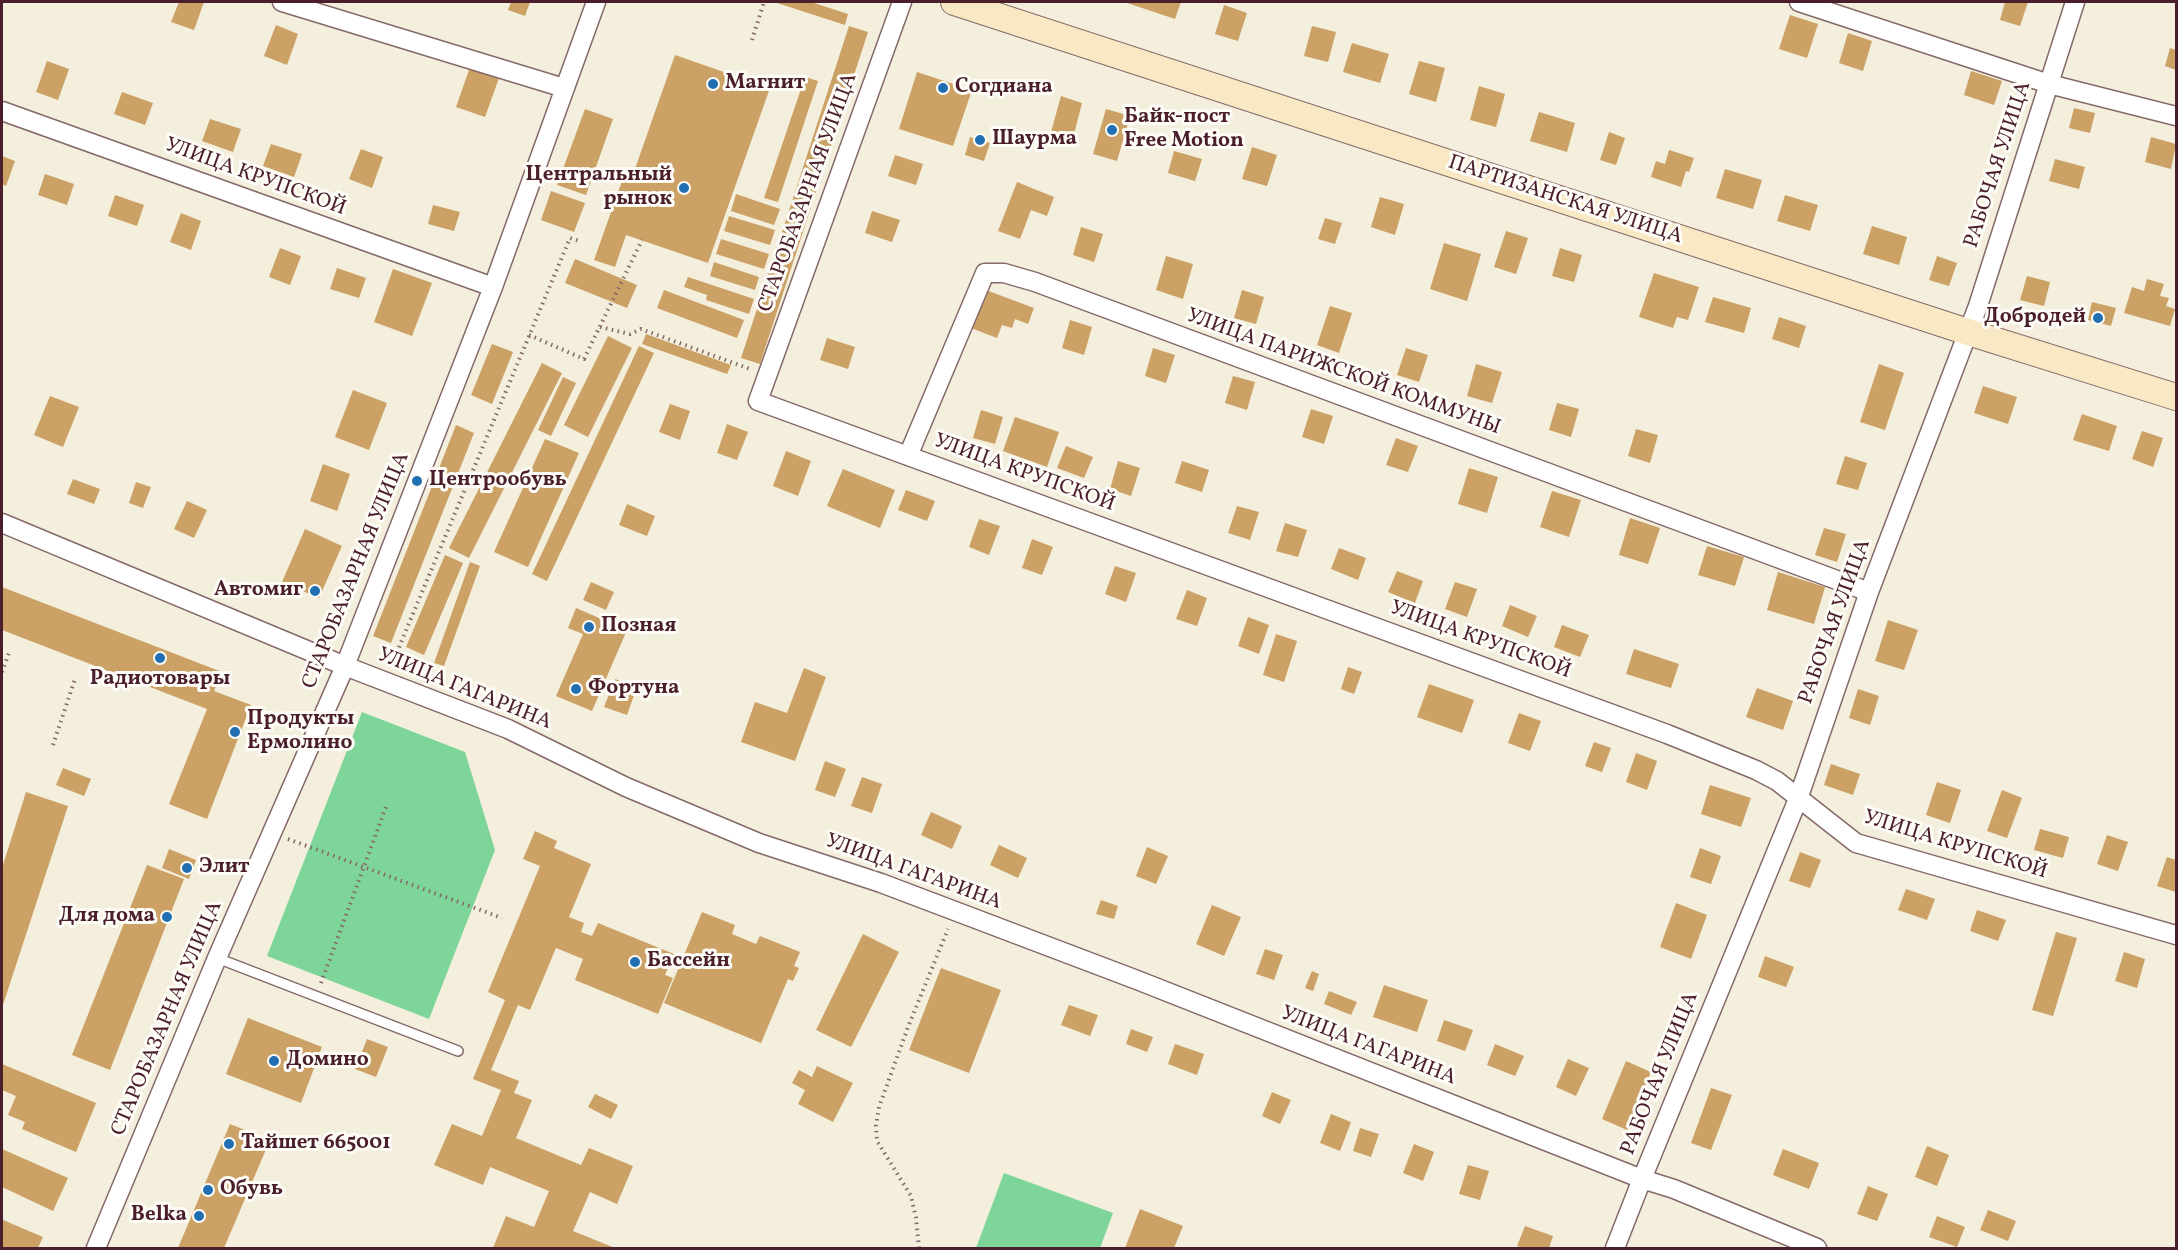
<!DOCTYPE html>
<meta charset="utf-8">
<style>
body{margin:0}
#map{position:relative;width:2178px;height:1250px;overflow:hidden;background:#f3efdc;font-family:Vollkorn,serif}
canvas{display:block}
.frame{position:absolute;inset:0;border:3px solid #4a1f2b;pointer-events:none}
</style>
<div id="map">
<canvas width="2178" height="1250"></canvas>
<div class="frame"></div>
</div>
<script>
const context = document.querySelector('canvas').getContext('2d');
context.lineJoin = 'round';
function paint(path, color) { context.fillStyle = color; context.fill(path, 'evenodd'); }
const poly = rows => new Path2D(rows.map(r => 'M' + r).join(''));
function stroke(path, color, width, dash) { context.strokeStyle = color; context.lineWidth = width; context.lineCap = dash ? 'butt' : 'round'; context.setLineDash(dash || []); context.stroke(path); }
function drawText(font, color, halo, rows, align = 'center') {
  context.font = font + ' Vollkorn,serif'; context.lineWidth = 6; context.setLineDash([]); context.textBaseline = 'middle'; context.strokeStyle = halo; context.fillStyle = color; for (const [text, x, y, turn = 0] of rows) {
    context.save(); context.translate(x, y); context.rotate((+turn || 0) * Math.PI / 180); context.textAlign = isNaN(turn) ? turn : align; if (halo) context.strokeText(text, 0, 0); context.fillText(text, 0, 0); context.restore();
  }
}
const green = poly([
 [362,712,465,752,495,850,429,1019,267,956],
 [1004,1173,1113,1213,1100,1248,976,1248]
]);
const building = poly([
 [179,2,204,2,194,30,171,22],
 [511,2,530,2,525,16,508,10],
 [774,2,811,2,848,14,845,25],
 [1124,2,1181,2,1175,19],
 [2005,2,2028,2,2020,26,2000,20],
 [1224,5,1247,13,1238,41,1215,34],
 [1790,15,1818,24,1807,58,1779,49],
 [276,25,298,34,287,65,264,56],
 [849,26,868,32,760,364,741,358],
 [1312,26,1336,32,1328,62,1304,56],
 [1848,33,1872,41,1863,71,1839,63],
 [1352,43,1389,54,1380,83,1343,72],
 [2170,48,2176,50,2176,70,2165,66],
 [675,55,770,88,708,263,626,235,615,267,594,260,622,181,630,183],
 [47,61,69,69,58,100,36,92],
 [1419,61,1445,68,1436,102,1409,94],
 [470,67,499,78,485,117,456,107],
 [1971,71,2002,81,1994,105,1964,95],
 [917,72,972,90,953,146,899,129],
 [805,77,818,81,778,202,764,198],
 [1479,86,1505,94,1496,127,1470,120],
 [122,92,153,103,145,125,114,114],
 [1061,96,1082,103,1073,138,1051,132],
 [2074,108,2095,113,2090,133,2069,128],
 [585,109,613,119,586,195,557,185],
 [1106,109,1130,116,1117,161,1093,154],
 [1539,112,1575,123,1567,152,1530,141],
 [210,119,241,129,233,152,202,141],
 [1609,132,1625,138,1616,165,1600,160],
 [970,137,990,143,984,161,965,155],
 [2151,137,2176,144,2171,169,2145,162],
 [271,144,302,154,294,177,263,166],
 [1252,147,1277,155,1267,186,1242,179],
 [361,149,383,157,372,188,349,179],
 [1669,150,1694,158,1689,172,1686,171,1681,187,1651,177,1656,161,1665,164],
 [1174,151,1202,159,1195,181,1168,173],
 [895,155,923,164,916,185,888,176],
 [2,156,15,161,6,186,2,184],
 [2055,159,2085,167,2079,189,2049,181],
 [1725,169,1762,180,1753,209,1716,198],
 [45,174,74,184,67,205,38,195],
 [1017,182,1054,197,1047,216,1031,210,1020,239,998,231],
 [551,191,585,203,574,232,541,220],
 [736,194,780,209,774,225,731,211],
 [115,195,144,205,137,226,108,216],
 [1785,195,1818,205,1810,231,1777,221],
 [1380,197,1404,204,1395,235,1371,227],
 [433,205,460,212,454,231,428,224],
 [872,211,900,220,892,242,865,233],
 [181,213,201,221,191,250,170,242],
 [729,216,775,230,770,245,724,231],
 [1325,218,1342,223,1335,244,1318,239],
 [1872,226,1907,237,1899,265,1863,254],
 [1081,227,1103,234,1094,262,1073,255],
 [1506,231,1528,238,1516,274,1494,267],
 [721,239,769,254,764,269,716,254],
 [1444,243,1481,254,1467,301,1430,289],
 [280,248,301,256,290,285,269,277],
 [1560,248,1582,255,1574,282,1552,276],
 [1166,256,1193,264,1183,299,1156,290],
 [1937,256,1957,263,1949,286,1929,280],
 [575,259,637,285,627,308,565,283],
 [714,262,759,277,755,290,710,276],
 [337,268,366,278,359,298,330,289],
 [393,269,432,283,412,336,374,322],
 [1654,273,1699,287,1688,320,1677,317,1673,328,1639,317],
 [2027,276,2050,282,2044,306,2020,300],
 [688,277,754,299,749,314,706,300,707,295,684,287],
 [2147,279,2164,284,2160,296,2169,298,2166,306,2175,309,2170,326,2124,313,2132,287,2144,291],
 [664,290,744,320,737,338,657,308],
 [986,290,1034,308,1028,324,1015,319,1012,328,1002,325,997,338,971,328],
 [1242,290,1264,297,1256,324,1234,318],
 [1713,297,1751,308,1744,333,1705,322],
 [2092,302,2116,308,2111,326,2088,320],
 [1330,306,1352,313,1339,353,1317,345],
 [1779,317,1806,326,1799,348,1772,339],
 [1070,320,1092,327,1084,355,1062,348],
 [646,334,731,365,727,374,642,344],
 [608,336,632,348,588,437,564,425],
 [827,338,855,347,848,369,820,360],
 [492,344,513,352,492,404,471,395],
 [639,346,654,353,547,581,532,574],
 [1153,348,1175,355,1166,383,1145,376],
 [1406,348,1428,355,1419,382,1397,375],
 [542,363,562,373,469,558,449,548],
 [1476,364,1502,372,1492,403,1467,396],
 [1879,364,1904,373,1885,430,1860,422],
 [1233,376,1255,382,1247,410,1225,403],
 [563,377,576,383,551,436,538,430],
 [1983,386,2017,397,2008,424,1974,413],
 [353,390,387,403,369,450,335,437],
 [50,396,79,407,63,447,34,435],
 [1557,403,1579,409,1571,437,1549,430],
 [670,404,690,411,680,440,659,432],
 [1311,409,1333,416,1324,444,1302,437],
 [981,410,1003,417,995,444,973,438],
 [2082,414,2117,426,2109,451,2073,440],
 [1015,417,1059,432,1047,467,1003,451],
 [727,424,748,432,737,460,717,453],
 [456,425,474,433,391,643,373,636],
 [1636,429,1658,435,1650,463,1628,456],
 [2142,431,2163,438,2153,467,2132,459],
 [1396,438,1418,446,1408,472,1386,465],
 [545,439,579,453,528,567,494,552],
 [1066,446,1093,457,1084,478,1057,468],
 [786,451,811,461,798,496,773,486],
 [1845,456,1867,463,1858,490,1836,484],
 [1118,461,1140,468,1131,496,1110,489],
 [1182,461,1209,470,1202,492,1175,483],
 [323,464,350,474,337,511,310,501],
 [1469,468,1498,477,1487,513,1458,504],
 [843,469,895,490,880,528,827,506],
 [73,479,100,489,94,504,67,494],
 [136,482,151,487,143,508,129,503],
 [906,490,935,501,927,521,898,510],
 [1552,491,1581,500,1569,537,1540,527],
 [187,501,207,510,194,538,174,529],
 [627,504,655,516,647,536,619,525],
 [1237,506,1259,512,1250,540,1228,533],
 [1630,518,1660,528,1648,564,1619,555],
 [979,519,1000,526,989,555,969,547],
 [1285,523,1307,530,1298,557,1276,551],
 [1824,528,1846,534,1837,562,1815,555],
 [305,529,342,546,319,598,282,582],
 [1032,539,1053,547,1042,575,1022,568],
 [1707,546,1744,557,1735,586,1698,575],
 [1339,548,1366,558,1358,580,1331,569],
 [445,555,463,563,424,655,406,647],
 [470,562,480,566,444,666,434,663],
 [1115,566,1136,573,1126,602,1105,594],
 [1397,571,1423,581,1415,603,1388,592],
 [1778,572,1825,587,1814,624,1767,610],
 [591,582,614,592,606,610,583,600],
 [1455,582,1477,589,1467,617,1445,609],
 [2,587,222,672,214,691,251,705,207,819,169,804,207,709,2,630],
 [1187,590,1207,598,1197,626,1176,619],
 [1510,605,1537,616,1528,637,1502,626],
 [576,608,627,630,592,711,556,696,583,634,568,628],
 [1248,617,1269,625,1259,654,1238,646],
 [1888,620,1918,630,1904,670,1875,661],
 [1562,625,1589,635,1580,657,1554,647],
 [1276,634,1297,641,1284,682,1263,675],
 [1634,649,1679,664,1671,688,1626,674],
 [398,652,412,657,409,665,395,659],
 [1348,667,1362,672,1354,694,1341,689],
 [804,668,826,677,795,761,741,742,755,702,787,713],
 [615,679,637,687,627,715,604,707],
 [1429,684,1474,700,1462,733,1417,717],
 [1757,688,1793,701,1783,730,1746,717],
 [1858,689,1879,696,1870,725,1849,718],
 [1519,713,1541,721,1530,751,1508,743],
 [1594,742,1611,748,1602,772,1585,766],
 [1636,753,1657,761,1647,790,1626,782],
 [825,761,846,769,835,797,815,790],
 [1831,764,1860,774,1853,795,1824,785],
 [63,768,91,779,84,796,56,785],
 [862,777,882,784,872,813,851,806],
 [1937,782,1961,790,1950,823,1926,815],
 [1710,785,1751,798,1741,827,1701,814],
 [2002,790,2022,798,2007,838,1987,831],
 [26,792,68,806,2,1008,2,868],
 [931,812,962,826,952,849,921,835],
 [2040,829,2069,837,2063,858,2034,850],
 [535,831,557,841,554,848,591,864,569,917,584,923,581,932,592,936,598,923,674,954,665,975,673,978,658,1014,575,980,583,959,556,948,530,1010,518,1005,491,1070,519,1081,514,1093,532,1100,516,1138,581,1165,589,1148,633,1166,617,1204,590,1192,573,1231,615,1248,493,1248,506,1216,534,1227,549,1191,490,1167,483,1185,434,1165,452,1124,482,1136,501,1090,473,1079,505,1000,488,992,540,866,523,859],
 [2107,835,2128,842,2118,871,2097,864],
 [999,845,1027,858,1018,878,990,865],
 [1147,847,1168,856,1156,884,1136,876],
 [1700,848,1721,856,1711,884,1690,877],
 [169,849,196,860,189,879,162,868],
 [1800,852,1821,860,1810,888,1789,881],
 [2167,857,2176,860,2176,892,2157,886],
 [147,865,184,879,110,1070,72,1055],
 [1906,889,1935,899,1927,920,1898,910],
 [1101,900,1118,906,1114,919,1096,914],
 [1676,903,1707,915,1691,959,1660,947],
 [1212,905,1241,917,1224,956,1196,944],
 [1977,910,2006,920,1998,941,1970,931],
 [702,912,735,925,732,934,756,944,760,936,800,952,794,966,799,968,793,981,788,979,761,1043,664,1003],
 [2056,932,2077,938,2053,1016,2032,1010],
 [863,934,899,952,851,1047,816,1030],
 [1265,949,1283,955,1274,980,1256,974],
 [2124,952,2145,959,2137,988,2115,981],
 [1765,956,1794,967,1786,987,1758,977],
 [941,968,1001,990,969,1073,909,1050],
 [1312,971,1319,974,1313,991,1305,988],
 [1384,985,1428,1000,1417,1032,1373,1017],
 [1329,991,1357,1002,1351,1015,1324,1004],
 [1069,1005,1098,1015,1090,1036,1061,1025],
 [248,1018,322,1047,301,1103,226,1074],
 [1444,1020,1473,1030,1465,1051,1437,1041],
 [1131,1029,1153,1037,1147,1052,1126,1044],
 [367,1039,388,1047,376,1077,355,1069],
 [1175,1044,1204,1054,1197,1075,1168,1064],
 [1495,1044,1524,1056,1515,1076,1487,1065],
 [1568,1059,1589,1068,1576,1096,1556,1087],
 [1626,1061,1651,1072,1627,1130,1602,1119],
 [2,1064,96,1103,76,1152,22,1129,25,1122,8,1115,16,1096,2,1090],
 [817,1066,853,1083,833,1122,798,1104,805,1090,792,1083,799,1070,812,1077],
 [1711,1088,1732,1095,1711,1150,1691,1143],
 [1272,1092,1291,1100,1280,1124,1262,1116],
 [595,1094,618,1105,611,1119,588,1107],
 [1331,1114,1351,1122,1340,1151,1320,1143],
 [230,1124,270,1140,224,1248,178,1248],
 [1360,1128,1379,1134,1371,1157,1353,1151],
 [1414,1144,1434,1152,1423,1181,1403,1173],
 [1927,1146,1949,1155,1937,1186,1915,1177],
 [2,1149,68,1178,53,1211,2,1187],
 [1783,1149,1819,1163,1809,1189,1773,1175],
 [1468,1165,1489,1171,1480,1200,1459,1194],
 [1868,1186,1888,1194,1877,1221,1857,1214],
 [1140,1209,1183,1226,1174,1248,1125,1248],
 [1988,1210,2016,1221,2008,1241,1980,1230],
 [1937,1216,1965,1227,1957,1247,1929,1237],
 [3,1220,43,1237,38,1248,2,1248],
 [1525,1226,1553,1236,1549,1248,1523,1248,1517,1246]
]);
const path = poly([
 [752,40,764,2],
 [600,327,630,334,641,329,750,369],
 [529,335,584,359,642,240],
 [392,664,570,238,579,241],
 [2,672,9,653],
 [53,745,75,679],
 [288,839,502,918],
 [321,983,387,804],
 [919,1248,916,1218,911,1196,877,1141,876,1126,879,1107,908,1027,948,929]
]);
const lane = poly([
 [217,958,458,1051]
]);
const street = poly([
 [282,2,564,88],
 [902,2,758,401,1667,734,1756,770,1777,781,1856,843,2176,935],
 [1799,2,2049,84,2176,116],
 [2,111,493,287],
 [908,456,985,273,1004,273,1035,282,1869,592],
 [2,523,345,666,508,729,626,787,759,843,881,883,1137,980,1642,1179,1674,1189,1817,1248],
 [96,1248,217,958,345,666,493,287,596,2],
 [1615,1248,1642,1179,1798,799,1869,592,1978,306,2075,2]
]);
const secondary = poly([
 [954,2,1968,332,2176,397]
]);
const markers = [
 [713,84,6,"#1f6fb2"],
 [943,88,6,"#1f6fb2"],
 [1112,130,6,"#1f6fb2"],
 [980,140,6,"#1f6fb2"],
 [684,188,6,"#1f6fb2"],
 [2098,318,6,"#1f6fb2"],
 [417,481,6,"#1f6fb2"],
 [315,591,6,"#1f6fb2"],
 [589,627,6,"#1f6fb2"],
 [160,658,6,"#1f6fb2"],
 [576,689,6,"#1f6fb2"],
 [235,732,6,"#1f6fb2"],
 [187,868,6,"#1f6fb2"],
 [167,917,6,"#1f6fb2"],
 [635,962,6,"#1f6fb2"],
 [274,1061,6,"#1f6fb2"],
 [229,1144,6,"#1f6fb2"],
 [208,1190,6,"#1f6fb2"],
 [199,1216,6,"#1f6fb2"]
];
const poiNames = [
 ["Магнит",725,84],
 ["Согдиана",955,88],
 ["Байк-пост",1124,118],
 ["Free Motion",1124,142],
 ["Шаурма",992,140],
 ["Центральный",672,176,"right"],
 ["рынок",672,200,"right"],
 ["Добродей",2086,318,"right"],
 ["Центрообувь",429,481],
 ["Автомиг",303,591,"right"],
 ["Позная",601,627],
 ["Радиотовары",160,680,"center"],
 ["Фортуна",588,689],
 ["Продукты",247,720],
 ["Ермолино",247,744],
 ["Элит",199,868],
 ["Для дома",155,917,"right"],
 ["Бассейн",647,962],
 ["Домино",286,1061],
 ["Тайшет 665001",241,1144],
 ["Обувь",220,1190],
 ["Belka",187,1216,"right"]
];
const streetNames = [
 ["РАБОЧАЯ УЛИЦА",1999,165,-72],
 ["УЛИЦА КРУПСКОЙ",255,178,20],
 ["СТАРОБАЗАРНАЯ УЛИЦА",809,193,-70],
 ["ПАРТИЗАНСКАЯ УЛИЦА",1565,201,18],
 ["УЛИЦА ПАРИЖСКОЙ КОММУНЫ",1343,373,20],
 ["УЛИЦА КРУПСКОЙ",1024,474,20],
 ["СТАРОБАЗАРНАЯ УЛИЦА",357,571,-68],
 ["РАБОЧАЯ УЛИЦА",1836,622,-70],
 ["УЛИЦА КРУПСКОЙ",1480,641,20],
 ["УЛИЦА ГАГАРИНА",464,690,22],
 ["УЛИЦА КРУПСКОЙ",1955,846,17],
 ["УЛИЦА ГАГАРИНА",913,873,20],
 ["СТАРОБАЗАРНАЯ УЛИЦА",168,1019,-67],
 ["УЛИЦА ГАГАРИНА",1368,1047,21],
 ["РАБОЧАЯ УЛИЦА",1661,1074,-68]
];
paint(green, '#7ed59a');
paint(building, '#cba166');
stroke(lane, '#856869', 12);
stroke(street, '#856869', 21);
stroke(secondary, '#856869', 28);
stroke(path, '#856869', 4, [1.5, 4.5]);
stroke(lane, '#fff', 9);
stroke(street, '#fff', 18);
stroke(secondary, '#f8e8c3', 26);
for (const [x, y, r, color] of markers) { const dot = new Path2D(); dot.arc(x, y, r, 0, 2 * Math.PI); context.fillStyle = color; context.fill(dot); stroke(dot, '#fdfcf7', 2); }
drawText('bold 21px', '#4a1f2b', '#fdfcf7', poiNames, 'left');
drawText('21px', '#4a1f2b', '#fdfcf7', streetNames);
</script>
